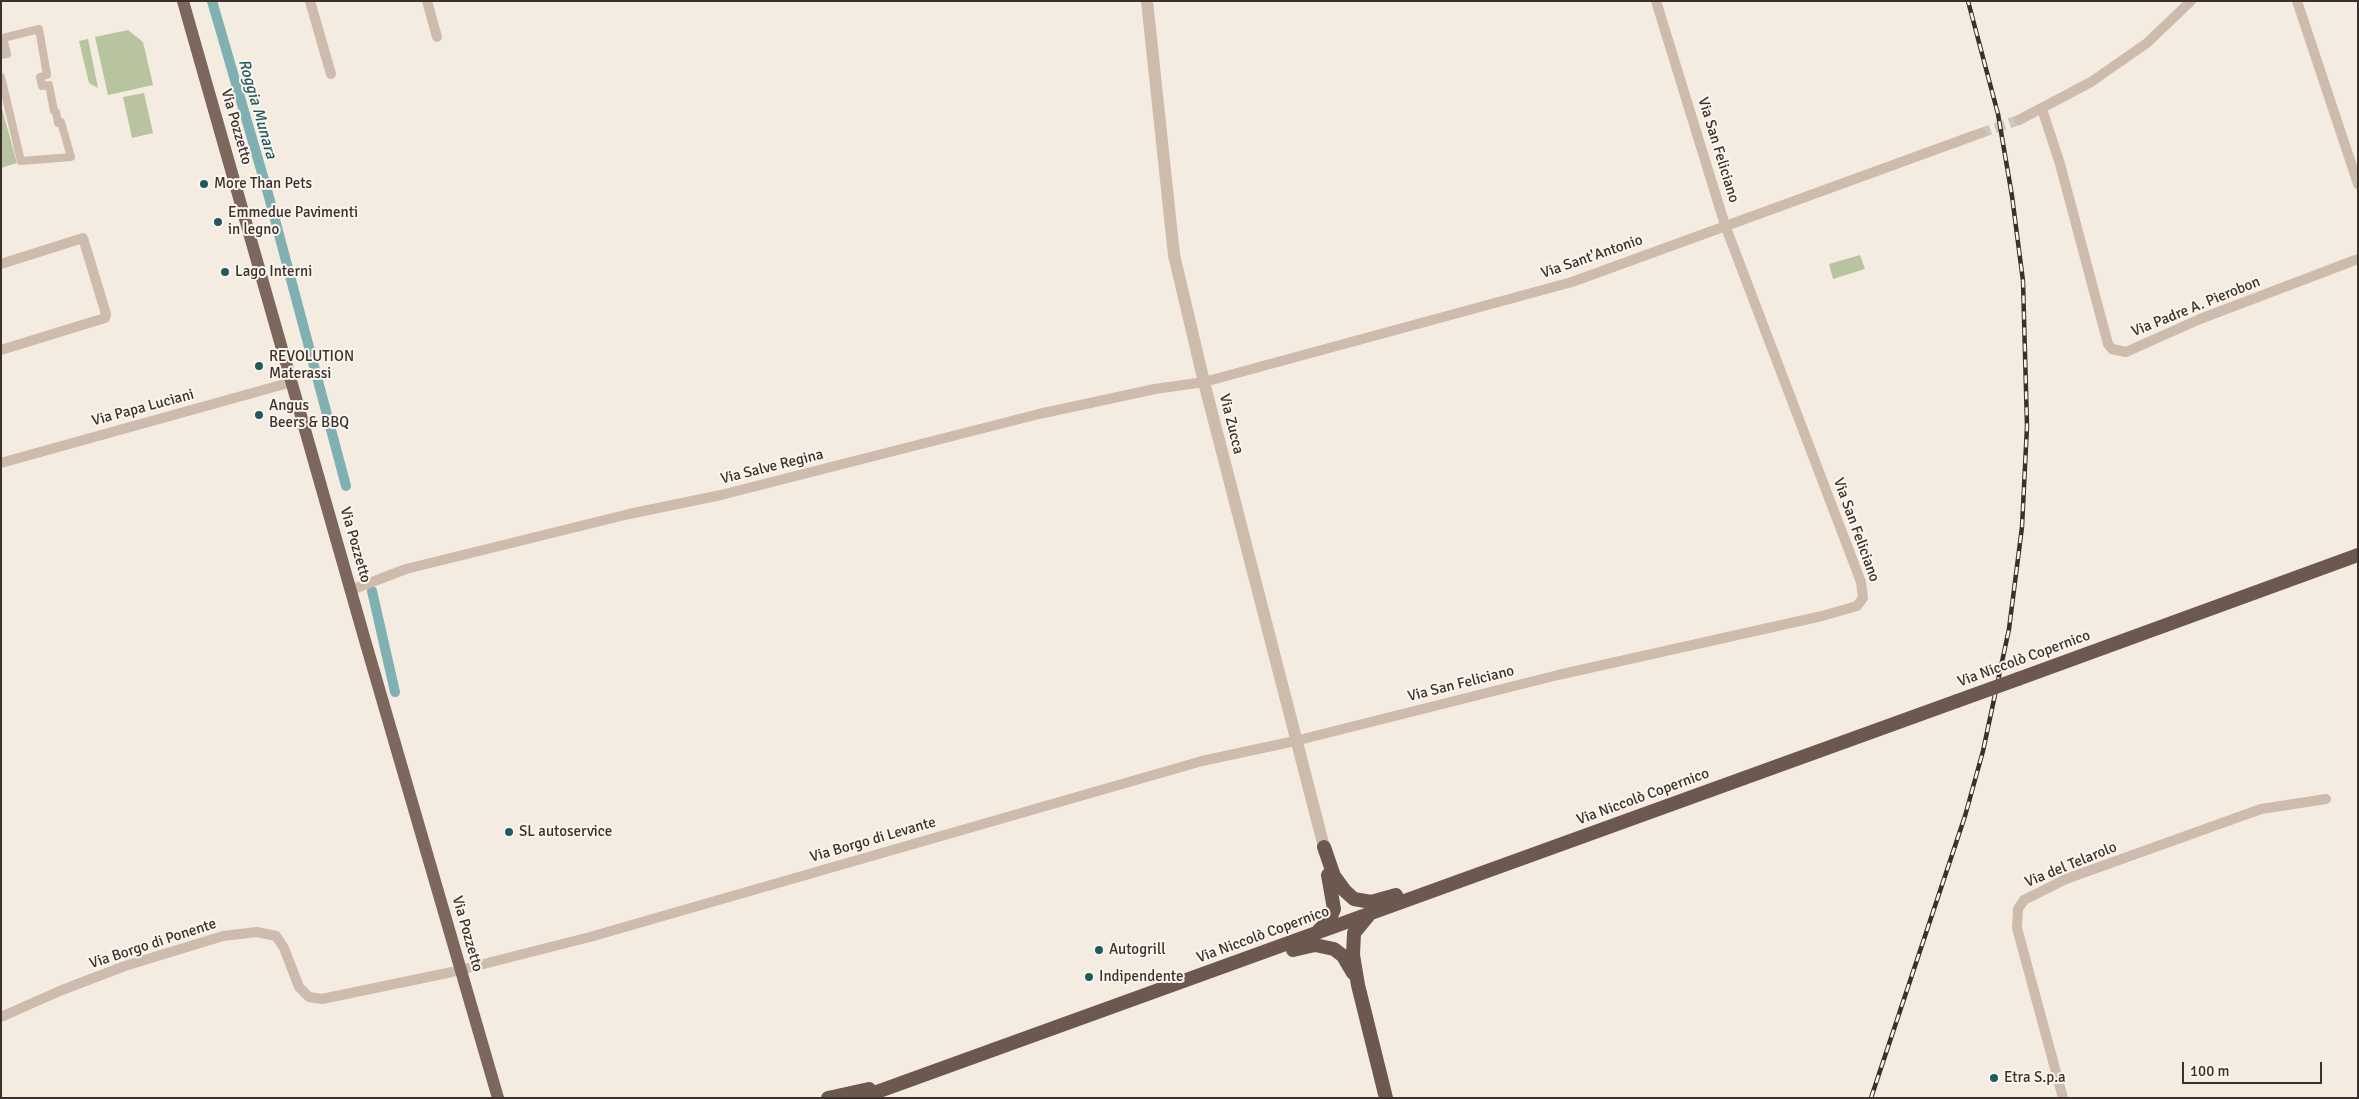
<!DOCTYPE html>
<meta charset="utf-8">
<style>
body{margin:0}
#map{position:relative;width:2359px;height:1099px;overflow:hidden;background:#f4ebe1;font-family:Signika,sans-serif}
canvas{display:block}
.frame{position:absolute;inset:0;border:2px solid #3b302b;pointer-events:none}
.scale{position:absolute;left:2182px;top:1062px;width:140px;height:22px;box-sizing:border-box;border:2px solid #3b302b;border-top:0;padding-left:6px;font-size:15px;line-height:18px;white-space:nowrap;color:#3b302b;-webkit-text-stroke:4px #fbf5ee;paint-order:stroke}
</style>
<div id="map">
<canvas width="2359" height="1099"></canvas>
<div class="frame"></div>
<div class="scale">100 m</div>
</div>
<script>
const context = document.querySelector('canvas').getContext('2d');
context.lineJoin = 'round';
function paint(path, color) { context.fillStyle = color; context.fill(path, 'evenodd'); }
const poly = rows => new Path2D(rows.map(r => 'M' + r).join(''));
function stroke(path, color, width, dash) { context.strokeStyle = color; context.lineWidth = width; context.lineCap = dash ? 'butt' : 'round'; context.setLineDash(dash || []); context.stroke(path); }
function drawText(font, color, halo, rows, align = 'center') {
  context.font = font + ' Signika,sans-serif'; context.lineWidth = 4; context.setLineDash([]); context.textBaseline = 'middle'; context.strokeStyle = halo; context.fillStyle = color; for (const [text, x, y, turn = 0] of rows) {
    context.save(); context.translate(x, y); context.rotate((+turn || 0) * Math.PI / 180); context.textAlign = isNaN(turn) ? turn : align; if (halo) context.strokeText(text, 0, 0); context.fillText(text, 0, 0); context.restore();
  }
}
const green = poly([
 [128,30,143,42,153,85,108,95,95,37],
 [88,39,98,88,89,83,79,41],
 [144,93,153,133,132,138,123,97],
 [1,105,17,163,1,168],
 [1860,255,1865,269,1833,279,1829,264]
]);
const canal = poly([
 [212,1,269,197,346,486],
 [372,591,395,692]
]);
const minorTunnel = poly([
 [1981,133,2019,120]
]);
const pedestrian = poly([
 [1,55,7,54,3,38,39,29,47,75,40,77,42,86,49,85,54,111,56,112,58,123,61,122,71,157,21,161,1,77]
]);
const minor = poly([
 [310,1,331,74],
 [427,1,437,37],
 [2297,1,2358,184],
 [2042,109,2060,164,2108,344,2112,349,2126,352,2200,319,2358,259],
 [2019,120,2091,82,2147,43,2191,1],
 [1,264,83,238,106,314,105,318,1,350],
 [1,463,292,382],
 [351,590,406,569,629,514,721,495,1039,414,1155,389,1204,382,1572,282,1981,133],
 [1,1017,62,990,125,966,223,936,257,932,276,936,284,948,299,987,309,997,322,999,452,972,590,937,1202,761,1295,741,1558,675,1822,616,1857,606,1863,598,1861,582,1725,225,1656,1],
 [2063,1098,2017,928,2018,909,2024,900,2066,879,2261,809,2326,799]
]);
const tertiary = poly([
 [1147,1,1174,255,1204,382,1324,847]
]);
const primary = poly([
 [183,1,364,637,498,1098]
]);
const trunk = poly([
 [2018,679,2358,555],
 [1324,847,1334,876,1345,891,1354,899,1371,902,1396,895],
 [1368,916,1354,933,1353,955,1358,985,1386,1098],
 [1319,930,1329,921,1334,909,1328,875],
 [1293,950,1315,945,1334,949,1343,956,1353,973],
 [828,1098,869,1089],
 [860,1098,1957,701]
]);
const rail = poly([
 [1871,1098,1965,816,1983,751,2009,629,2022,527,2027,426,2023,281,2012,196,1998,114,1968,1]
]);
const trunkBridge = poly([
 [1957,701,2018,679]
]);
const markers = [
 [204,184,5,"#1f5a5e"],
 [218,222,5,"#1f5a5e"],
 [225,272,5,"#1f5a5e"],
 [259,366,5,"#1f5a5e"],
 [259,415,5,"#1f5a5e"],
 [509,832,5,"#1f5a5e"],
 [1099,950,5,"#1f5a5e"],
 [1089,977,5,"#1f5a5e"],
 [1994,1078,5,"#1f5a5e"]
];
const streetNames = [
 ["Via Pozzetto",236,127,74],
 ["Via San Feliciano",1718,150,73],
 ["Via Sant'Antonio",1592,257,-19],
 ["Via Padre A. Pierobon",2196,307,-22],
 ["Via Papa Luciani",143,408,-15],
 ["Via Zucca",1231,424,76],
 ["Via Salve Regina",772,467,-14],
 ["Via San Feliciano",1856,530,70],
 ["Via Pozzetto",355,545,74],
 ["Via Niccolò Copernico",2024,659,-20],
 ["Via San Feliciano",1461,684,-14],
 ["Via Niccolò Copernico",1643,797,-20],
 ["Via Borgo di Levante",873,840,-16],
 ["Via del Telarolo",2071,865,-22],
 ["Via Pozzetto",467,934,74],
 ["Via Niccolò Copernico",1263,935,-20],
 ["Via Borgo di Ponente",153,944,-18]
];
const poiNames = [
 ["More Than Pets",214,184],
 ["Emmedue Pavimenti",228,213],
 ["in legno",228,230],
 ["Lago Interni",235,272],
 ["REVOLUTION",269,357],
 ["Materassi",269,374],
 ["Angus",269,406],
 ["Beers & BBQ",269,423],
 ["SL autoservice",519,832],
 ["Autogrill",1109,950],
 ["Indipendente",1099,977],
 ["Etra S.p.a",2004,1078]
];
const waterNames = [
 ["Roggia Munara",257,109,74]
];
paint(green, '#b8c4a0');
stroke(canal, '#7fb0b2', 10);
stroke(minorTunnel, '#cfc6bd', 10, [10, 5]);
stroke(pedestrian, '#cdbbac', 8);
stroke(minor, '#cdbbac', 10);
stroke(tertiary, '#cdbbac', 12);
stroke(primary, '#7d675c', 12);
stroke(trunk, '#6c584f', 14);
stroke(rail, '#3b302b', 4.5);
stroke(rail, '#fbf5ee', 2.5, [8]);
stroke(trunkBridge, '#6c584f', 14);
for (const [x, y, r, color] of markers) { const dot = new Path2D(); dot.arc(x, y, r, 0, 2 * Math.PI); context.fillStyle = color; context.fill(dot); stroke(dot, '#fbf5ee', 2); }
drawText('15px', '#3b302b', '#fbf5ee', streetNames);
drawText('15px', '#3b302b', '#fbf5ee', poiNames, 'left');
drawText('italic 16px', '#1f5a5e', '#fbf5ee', waterNames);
</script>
